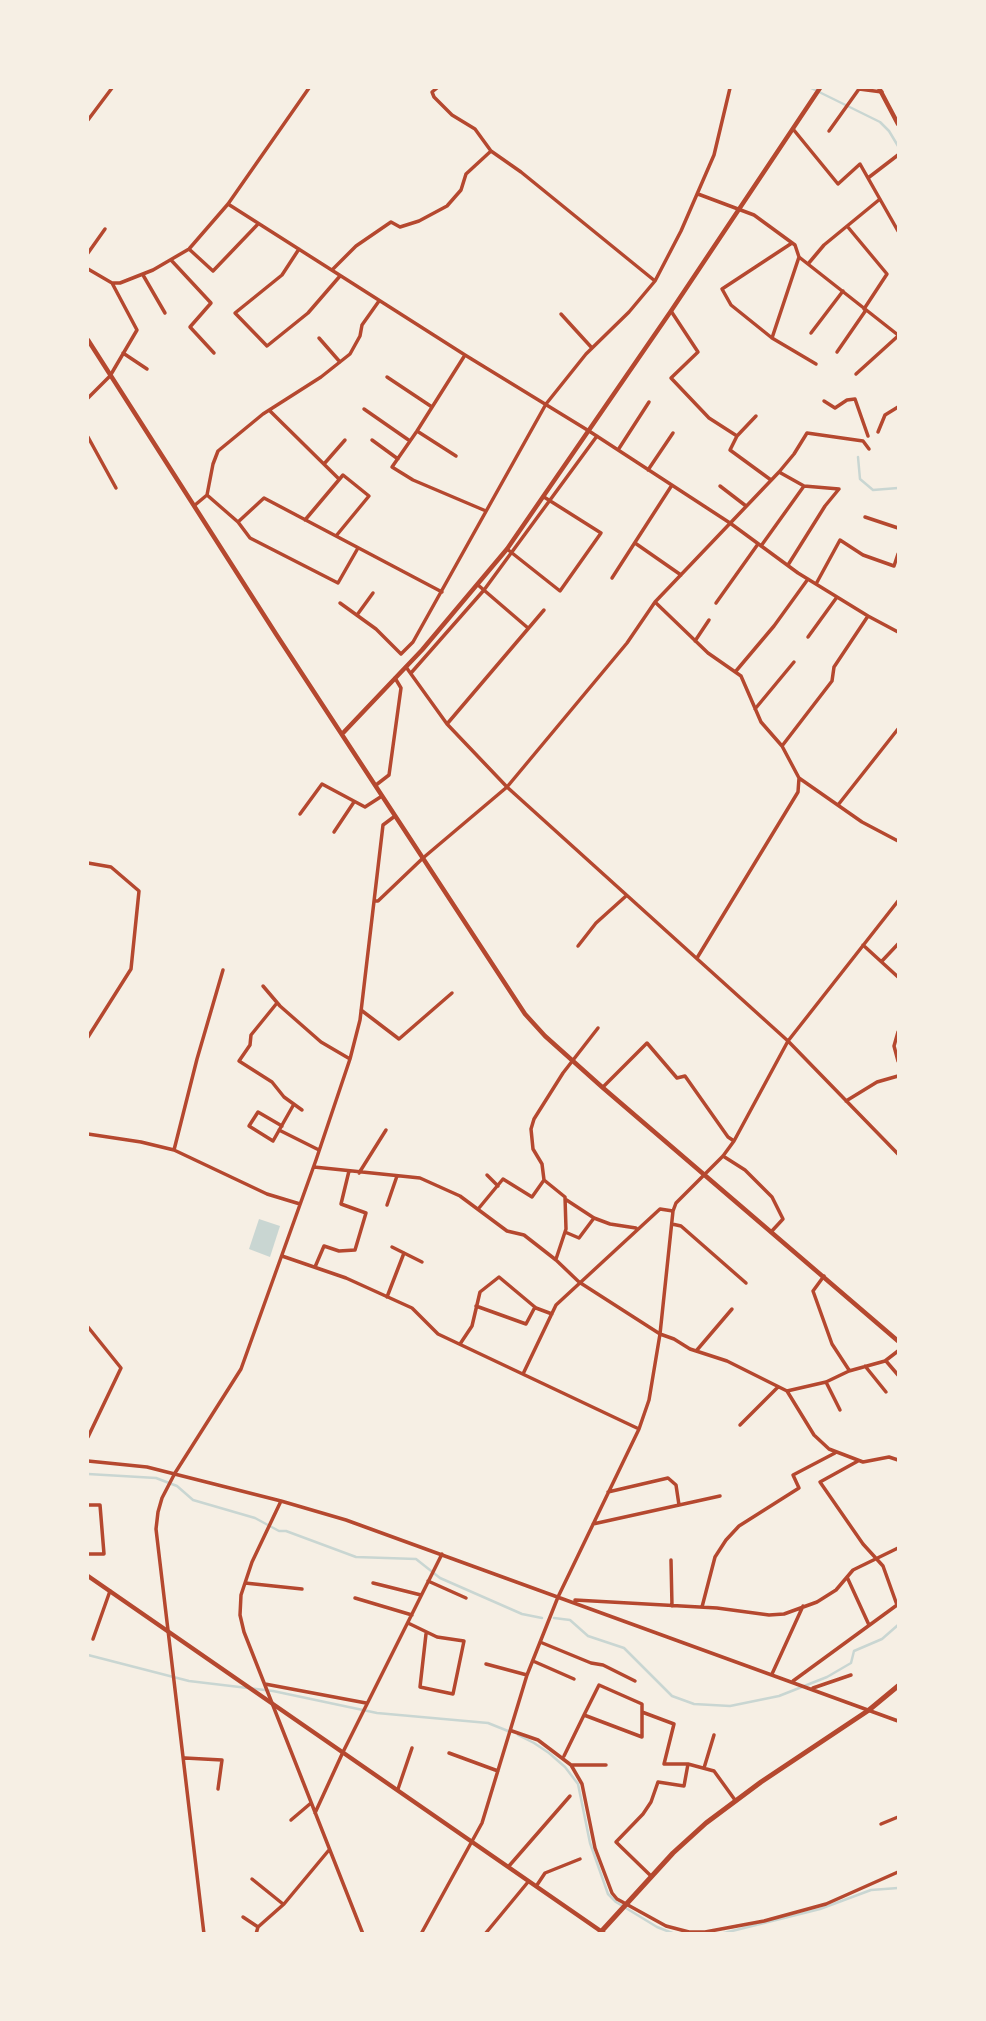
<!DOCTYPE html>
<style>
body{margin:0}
#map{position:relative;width:986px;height:2021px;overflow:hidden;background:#f6efe4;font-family:Raleway,sans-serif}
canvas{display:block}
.frame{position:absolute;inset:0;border:89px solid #f6efe4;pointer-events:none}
</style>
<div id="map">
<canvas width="986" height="2021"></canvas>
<div class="frame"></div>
</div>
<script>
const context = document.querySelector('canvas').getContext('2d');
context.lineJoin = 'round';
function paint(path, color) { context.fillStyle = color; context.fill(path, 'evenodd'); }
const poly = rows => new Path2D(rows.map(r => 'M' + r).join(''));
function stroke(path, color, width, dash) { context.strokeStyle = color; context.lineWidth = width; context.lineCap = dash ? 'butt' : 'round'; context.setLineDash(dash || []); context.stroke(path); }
const water = poly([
 [259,1219,280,1226,270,1257,249,1249]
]);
const stream = poly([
 [811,88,880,122,889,131,898,146],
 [858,457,860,479,873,490,898,488],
 [88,1474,156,1478,177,1486,193,1500,255,1518,279,1531,286,1531,356,1557,416,1559,440,1578,522,1614,542,1618],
 [554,1618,570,1620,588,1636,624,1648,672,1696,694,1704,730,1706,779,1696,827,1677,851,1663,854,1651,882,1639,898,1625],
 [88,1655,189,1681,273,1691,377,1713,488,1723,508,1731],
 [518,1735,534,1743,549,1753,565,1767,578,1784,590,1843,608,1894,616,1902,657,1927,675,1934],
 [720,1934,820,1909,871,1890,898,1888]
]);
const minor = poly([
 [437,88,432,92,434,97,452,115,475,129,491,151,521,172,655,281],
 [88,120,112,88],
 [793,129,838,184,860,164,898,231],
 [829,131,859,89,882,92],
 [868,178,898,155],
 [698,194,754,215,795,245,799,257,898,335],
 [228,204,465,355,589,431,730,523,798,573,868,616,898,632],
 [847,226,887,274,864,309],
 [792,243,722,289,731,305,772,338,816,364],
 [189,249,213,271,258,224],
 [299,249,282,275,235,313,267,346,308,313,340,276],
 [88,253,105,229],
 [171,260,211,303,190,327,214,353],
 [808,264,824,245,880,199],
 [88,269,112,283,120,283,153,270,189,249,228,204,309,88],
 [332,270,356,246,391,222,400,227,419,221,447,206,461,190,466,174,491,151],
 [143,275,165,313],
 [671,311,698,352,671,378,709,418,737,436],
 [561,314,592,348],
 [811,333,843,291],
 [319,338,340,362],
 [772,338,799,257],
 [837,352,866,310],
 [123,353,147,369],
 [465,355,417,431,392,467,413,480,486,511],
 [856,374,898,336],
 [387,377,432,407],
 [88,398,110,376,137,330,112,283],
 [824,401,835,408,847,400,855,399,868,436],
 [364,409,410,441],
 [269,410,339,479],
 [756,416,737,436,730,450,771,480],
 [417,431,456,456],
 [878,432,885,415,898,407],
 [88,437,116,488],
 [372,440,398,459],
 [618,450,649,402],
 [324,464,345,440],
 [648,470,673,433],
 [779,472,804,486,839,489,825,506,788,565],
 [720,486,746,506],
 [207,495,238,522,250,538,338,583,358,548],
 [195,505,207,495,213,464,218,451,263,414,321,377,350,354,360,336,362,325,379,301],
 [865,517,898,528],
 [305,520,343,475,369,496,336,536],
 [238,522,264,498,442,592],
 [635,543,681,575],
 [761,546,804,486],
 [507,549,560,591,601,533,544,497],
 [612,578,672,485],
 [816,584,840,540,863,555,894,566,898,554],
 [478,585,528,628],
 [655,602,708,653,741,676,761,722,782,746],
 [340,603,376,629,401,654,413,642,546,404,586,354,629,312,655,281,681,231,714,155,730,88],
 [716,603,758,544],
 [357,615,373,593],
 [808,637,837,597],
 [695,641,709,620],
 [406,667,447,724,507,787,788,1041,898,1154],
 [736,671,774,626,808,579],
 [411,673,484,590,597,436],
 [755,709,794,662],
 [447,724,544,610],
 [799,778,862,822,898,841],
 [376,785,389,775,401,688,395,678],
 [838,805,898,729],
 [300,814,322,784,365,807,382,796],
 [334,832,354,802],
 [88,863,111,867,139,891,131,969,88,1037],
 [375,901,378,901,423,858,507,787,627,643,655,602,779,472,794,454,807,433,863,441,869,449],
 [863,945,898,977],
 [578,946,596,923,626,896],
 [697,958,798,792,799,778,782,746,832,681,834,667,868,616],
 [882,961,898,944],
 [263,986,280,1006,321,1042,350,1059],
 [277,1003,251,1035,250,1045,239,1061,272,1082,284,1097,302,1110],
 [361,1010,399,1039,452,993],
 [898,1032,894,1046,898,1061],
 [603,1087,647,1043,677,1078,685,1076,728,1137,734,1141],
 [846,1101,877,1082,898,1076],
 [282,1126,258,1112,249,1126,273,1141,294,1104],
 [279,1130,319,1150],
 [88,1134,141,1142,174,1150,267,1194,300,1204],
 [174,1150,197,1059,223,970],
 [723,1156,745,1170,772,1197,783,1219,771,1232],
 [314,1167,420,1178,460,1196,507,1231,524,1235,556,1260,579,1282,660,1334,674,1339,690,1349,727,1361,787,1391,826,1382,849,1371,885,1361,898,1351],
 [359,1173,386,1130],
 [487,1175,498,1186],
 [565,1199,594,1218,610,1224,636,1228],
 [387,1205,397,1176],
 [479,1208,503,1179,532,1197,544,1180],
 [672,1224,681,1226,746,1283],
 [565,1232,579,1238,594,1218],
 [392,1247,422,1262],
 [282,1256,346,1278,412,1308,438,1334,639,1429],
 [556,1259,566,1229,565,1197,544,1180,542,1164,533,1149,531,1129,534,1119,563,1073,598,1028],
 [315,1267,324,1246,339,1251,355,1250,366,1213,341,1204,349,1171],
 [824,1276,813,1291,832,1344,849,1370],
 [387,1297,404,1253],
 [476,1306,526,1324,535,1307],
 [88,1327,121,1368,88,1437],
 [460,1344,472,1326,480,1292,499,1277,536,1308,552,1314],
 [697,1350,732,1309],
 [886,1361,898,1375],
 [865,1366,886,1392],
 [523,1374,556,1305,660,1209,673,1211],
 [826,1382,840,1410],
 [787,1391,814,1435,829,1449,863,1462,889,1457,898,1460],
 [740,1425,778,1387],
 [88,1461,147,1467,281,1501,346,1520,898,1721],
 [858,1461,820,1482,863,1544,883,1566,897,1605],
 [608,1492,668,1478,676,1485,679,1505],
 [281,1501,252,1562,241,1595,240,1615,244,1632,363,1934],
 [88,1505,100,1505,104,1554,88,1554],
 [593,1524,720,1496],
 [671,1560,672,1606],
 [847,1577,869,1625],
 [428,1581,466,1598],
 [245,1583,302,1589],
 [373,1583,421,1595],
 [355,1598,412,1615],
 [575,1600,717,1608,769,1615,784,1614,817,1602,836,1590,853,1570,898,1548],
 [702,1607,715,1557,726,1540,739,1526,799,1488,793,1475,835,1453],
 [408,1623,437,1637,464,1641,453,1694,420,1687,426,1634],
 [93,1639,110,1591],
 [540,1642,591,1663,603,1665,635,1681],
 [533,1661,574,1679],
 [486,1664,527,1675],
 [772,1674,803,1606],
 [793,1681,897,1605],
 [265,1684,366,1703],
 [813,1688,851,1675],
 [642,1712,674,1724,664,1764,688,1764,714,1771,735,1800],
 [512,1731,538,1740,571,1765,582,1784,595,1848,612,1893,617,1899,666,1926,689,1932,705,1932,764,1921,826,1904,898,1872],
 [449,1753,498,1771],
 [564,1756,584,1715,599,1685,642,1704,642,1737,584,1715],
 [185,1758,222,1760,218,1789],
 [571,1765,606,1765],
 [704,1768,714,1735],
 [398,1789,412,1748],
 [315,1813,343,1752,442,1554],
 [291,1820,311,1803],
 [881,1824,898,1817],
 [509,1866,570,1796],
 [651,1876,616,1842,643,1814,651,1802,658,1782,684,1786,688,1764],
 [252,1879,283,1904],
 [537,1885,545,1873,580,1859],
 [243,1917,258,1927],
 [204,1934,156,1529,158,1512,162,1498,175,1473,241,1369,316,1160,350,1059,360,1020,383,825,395,816],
 [256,1934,258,1927,284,1904,329,1850],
 [421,1934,482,1823,527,1675,558,1597,639,1429,649,1400,660,1334,673,1211,676,1203,723,1156,734,1141,788,1041,898,901],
 [485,1934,528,1882]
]);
const tertiary = poly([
 [879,88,898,124],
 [88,340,276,634,525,1014,545,1036,602,1087,898,1341],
 [343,733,422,650,507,549,671,311,820,88],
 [88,1576,605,1934]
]);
const secondary = poly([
 [599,1934,673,1853,706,1823,761,1782,869,1710,898,1686]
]);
paint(water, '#c9d6d2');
stroke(stream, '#c9d6d2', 2.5);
stroke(minor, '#b5482f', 3.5);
stroke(tertiary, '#b5482f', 4.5);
stroke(secondary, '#b5482f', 5);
</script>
